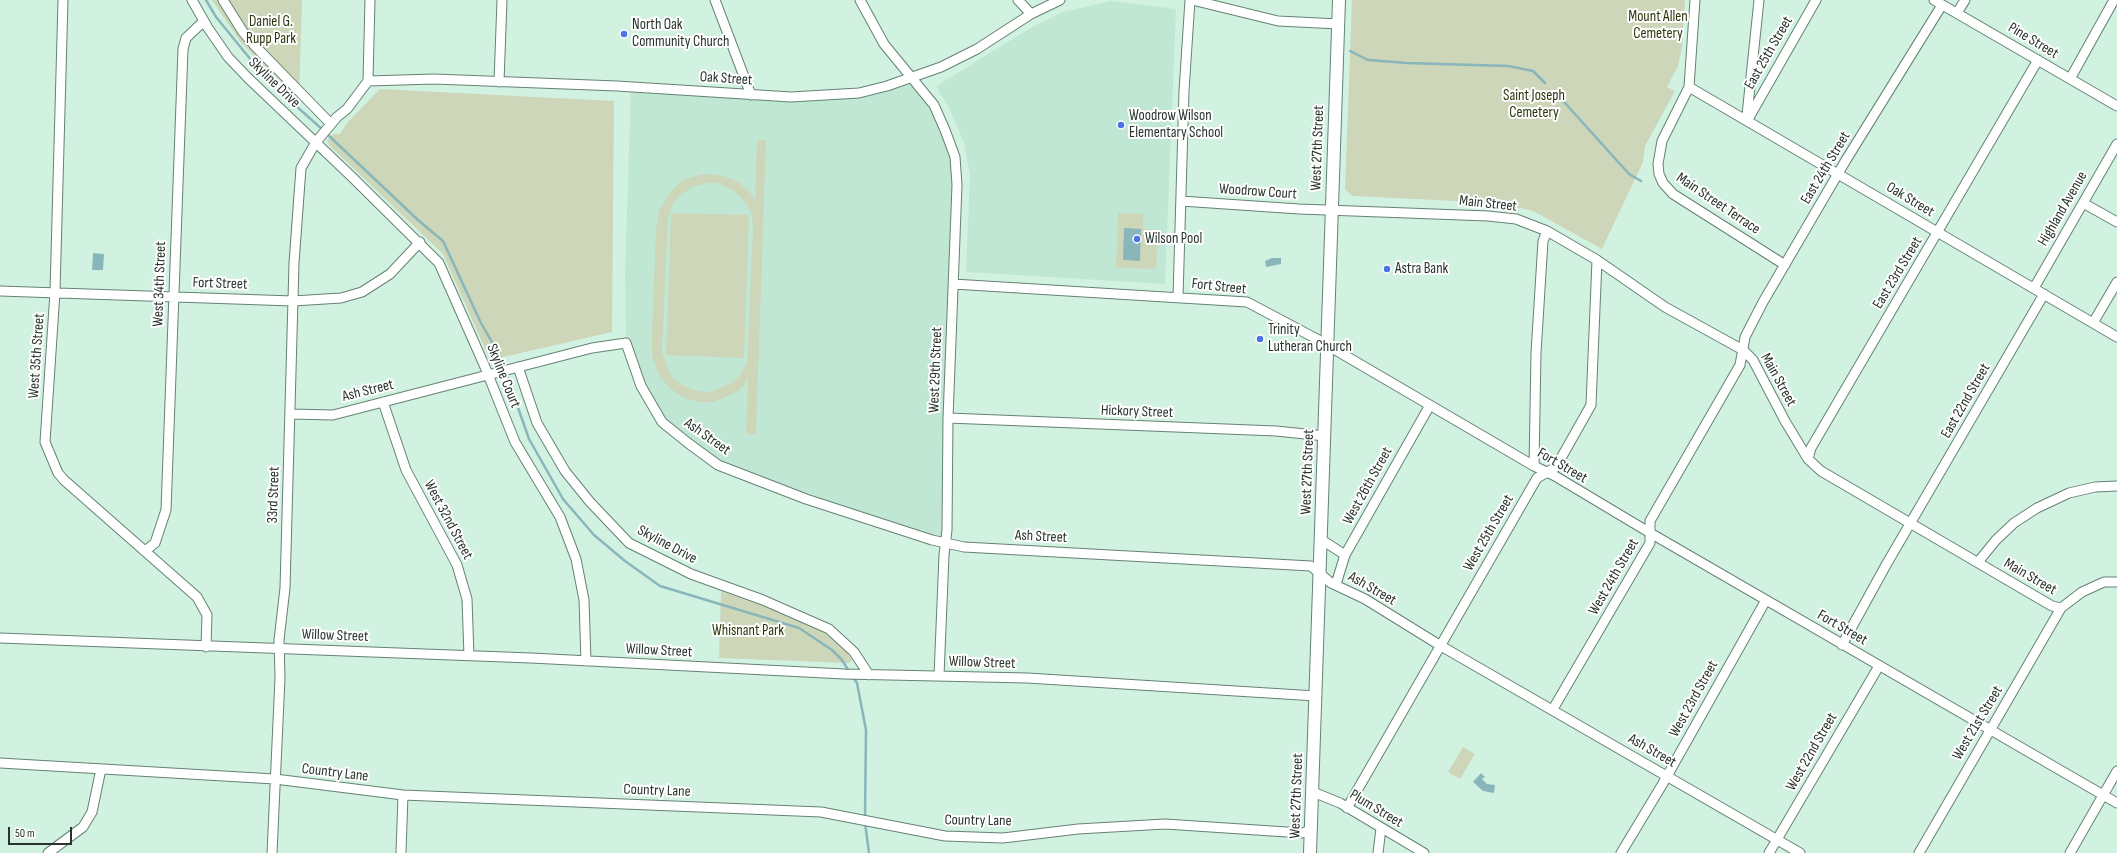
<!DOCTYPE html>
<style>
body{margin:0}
#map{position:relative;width:2117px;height:853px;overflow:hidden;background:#d2f2e1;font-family:"Sofia Sans Condensed",sans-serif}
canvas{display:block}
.scale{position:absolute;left:8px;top:827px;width:64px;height:18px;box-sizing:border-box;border:2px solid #28342d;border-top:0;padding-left:5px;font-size:12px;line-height:14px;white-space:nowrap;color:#28342d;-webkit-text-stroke:3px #fff;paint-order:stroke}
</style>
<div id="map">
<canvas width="2117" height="853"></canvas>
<div class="scale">50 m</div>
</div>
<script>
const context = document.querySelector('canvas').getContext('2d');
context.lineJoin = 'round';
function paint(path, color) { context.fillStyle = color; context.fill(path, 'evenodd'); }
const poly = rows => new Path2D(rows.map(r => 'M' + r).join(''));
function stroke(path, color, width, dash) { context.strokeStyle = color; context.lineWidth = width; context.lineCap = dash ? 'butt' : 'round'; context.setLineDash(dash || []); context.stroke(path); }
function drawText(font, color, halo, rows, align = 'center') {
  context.font = font + ' "Sofia Sans Condensed",sans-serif'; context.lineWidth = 4; context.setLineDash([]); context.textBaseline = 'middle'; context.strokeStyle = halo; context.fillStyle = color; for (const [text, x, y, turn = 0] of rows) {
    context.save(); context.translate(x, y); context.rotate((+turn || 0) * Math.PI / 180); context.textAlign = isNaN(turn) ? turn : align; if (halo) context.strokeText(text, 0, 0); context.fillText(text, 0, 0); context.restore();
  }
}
const built = poly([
 [1111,1,1176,9,1165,284,966,272,970,175,964,143,951,112,936,86,1032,27,1063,12],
 [912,78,934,105,955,157,947,542,718,465,688,444,651,404,626,343,625,274,631,87,791,97,838,94]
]);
const green = poly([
 [212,0,302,0,299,99,241,43],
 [1352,0,1685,0,1682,47,1678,66,1667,87,1675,91,1645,146,1643,162,1602,249,1533,211,1497,203,1353,196,1345,189],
 [380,89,614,101,612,332,490,360,443,254,330,146,327,141,333,134,340,134,347,123],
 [757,140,766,140,756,434,746,434,748,379,740,390,714,402,698,402,684,398,671,389,659,376,652,355,652,335,656,230,659,211,669,193,683,180,702,174,720,175,737,181,749,191,755,200],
 [708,183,718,183,733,190,742,199,748,206,752,216,753,231,747,363,740,375,732,383,710,392,697,391,684,386,672,377,662,352,668,218,673,204,681,195,692,187],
 [671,213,749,215,744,358,666,355],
 [1118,213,1143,214,1143,229,1158,230,1156,269,1116,268],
 [721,591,808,622,824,632,837,643,847,652,852,660,849,663,719,658],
 [1463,747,1475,754,1460,779,1448,772]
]);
const water = poly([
 [1124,228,1141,229,1140,261,1123,260],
 [93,253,104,254,103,270,92,270],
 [1272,258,1281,258,1281,264,1266,267,1265,261],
 [1481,773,1485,777,1482,779,1487,784,1495,785,1494,793,1483,791,1473,782]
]);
const stream = poly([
 [206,0,216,17,256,66,277,89,323,130],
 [1350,51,1368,60,1407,63,1508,66,1533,71,1545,83],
 [1556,93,1629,174,1641,181],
 [326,133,418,220,443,241,481,323,500,356,529,439,563,499,594,535,625,561,660,586,799,628,832,650,842,660,850,673],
 [853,677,857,683,866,730,865,818],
 [865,823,869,853]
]);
const minor = poly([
 [63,0,55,292,45,442,58,473,64,480,197,597,207,615,206,647],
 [192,0,208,28,228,57,248,78,352,177,439,263,485,367,515,442,560,517,576,559,584,600,586,661],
 [223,0,243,32,255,46,331,124],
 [715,0,751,95],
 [860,0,884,44,934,105,945,130,955,157,957,185,948,418,947,530,944,555,939,676],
 [1018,0,1031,14],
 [1192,0,1278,21,1339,24],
 [1695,0,1689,87,1662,141,1658,164,1659,174,1663,183,1673,194,1785,265],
 [1934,0,2117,106],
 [1957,13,1965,0],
 [2070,79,2114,0],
 [368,81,434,79,617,86,791,97,859,93,887,86,941,67,977,49,1031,14,1060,0],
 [499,82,502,0],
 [1689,87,2117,337],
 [1747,115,1759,0],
 [1747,121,1816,0],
 [1181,201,1299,209,1488,216,1516,219,1547,231,1597,260,1665,307,1743,350,1753,360,1785,421,1808,459,1821,471,2052,606,2061,608],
 [2083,203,2117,222],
 [953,284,1247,302,1315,338,1534,466,1555,476,1652,534,2117,803],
 [2034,288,2117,144],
 [0,291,293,301,341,298,362,292,390,274,420,242],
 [1178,297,1184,91,1190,0],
 [2093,323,2117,282],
 [518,367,537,423,565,471,590,502,629,543,691,574,763,600,829,629,854,652,869,675],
 [383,402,406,470,457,565,467,599,469,656],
 [290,414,333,415,592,348,626,343,641,386,662,422,688,443,718,465,806,499,932,540,964,547,1311,566,1331,583,1365,599,1441,646,1800,853],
 [948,418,1276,431,1325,436],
 [1808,459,1811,448,2038,60],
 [1534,466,1536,353,1543,241,1547,231],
 [1322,540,1345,555],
 [145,551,155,543,166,510,183,49,186,38,204,21],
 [1978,562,1996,540,2014,523,2037,508,2069,493,2095,487,2117,486],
 [1336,584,1345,555,1430,405],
 [0,638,531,658,844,674,1027,678,1316,696],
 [1842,645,1886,565,2044,294],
 [1553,709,1650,543,1650,521,1740,365,1745,337,1763,302,1846,160,1942,5],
 [0,763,275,779,403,795,821,812,945,836,1003,838,1078,829,1165,824,1302,833,1311,830],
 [1313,792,1340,803,1424,853],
 [1347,808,1537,478,1556,467,1591,405,1597,260],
 [48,853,83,827,92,812,101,769],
 [272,853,280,678,279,640,285,588,294,263,301,168,316,142,337,117,347,109,368,81,370,0],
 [401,853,403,795],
 [1378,853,1381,828],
 [1621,853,1662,785,1766,600],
 [1769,853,1879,666],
 [1919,853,2061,608,2082,592,2104,582,2117,582],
 [2070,853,2117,771]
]);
const major = poly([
 [1310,853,1339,0]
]);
const markers = [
 [624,34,4,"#4974e6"],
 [1121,125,4,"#4974e6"],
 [1137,239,4,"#4974e6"],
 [1387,269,4,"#4974e6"],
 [1260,339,4,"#4974e6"]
];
const parkNames = [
 ["Mount Allen",1658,17],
 ["Cemetery",1658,34],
 ["Daniel G.",271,22],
 ["Rupp Park",271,39],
 ["Saint Joseph",1534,96],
 ["Cemetery",1534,113],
 ["Whisnant Park",748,631]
];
const poiNames = [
 ["North Oak",632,25],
 ["Community Church",632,42],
 ["Woodrow Wilson",1129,116],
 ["Elementary School",1129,133],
 ["Wilson Pool",1145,239],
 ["Astra Bank",1395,269],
 ["Trinity",1268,330],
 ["Lutheran Church",1268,347]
];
const streetNames = [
 ["Pine Street",2033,41,31],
 ["East 25th Street",1769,53,-60],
 ["Oak Street",726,79,4],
 ["Skyline Drive",274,83,44],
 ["West 27th Street",1318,148,-88],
 ["East 24th Street",1826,168,-59],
 ["Woodrow Court",1258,192,4],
 ["Oak Street",1910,200,31],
 ["Main Street",1488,204,6],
 ["Main Street Terrace",1718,204,34],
 ["Highland Avenue",2063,209,-60],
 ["East 23rd Street",1898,273,-59],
 ["West 34th Street",160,284,-88],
 ["Fort Street",220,284,2],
 ["Fort Street",1219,287,6],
 ["West 35th Street",37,356,-86],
 ["West 29th Street",936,370,-88],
 ["Skyline Court",503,376,68],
 ["Main Street",1778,380,61],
 ["Ash Street",368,391,-14],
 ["East 22nd Street",1966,401,-60],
 ["Hickory Street",1137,412,2],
 ["Ash Street",707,437,35],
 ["Fort Street",1562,466,30],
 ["West 27th Street",1308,472,-88],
 ["West 26th Street",1368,486,-61],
 ["33rd Street",274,495,-88],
 ["West 32nd Street",448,520,62],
 ["West 25th Street",1489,533,-60],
 ["Ash Street",1041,537,3],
 ["Skyline Drive",667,545,28],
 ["West 24th Street",1614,577,-60],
 ["Main Street",2030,577,30],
 ["Ash Street",1372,589,30],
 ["Fort Street",1842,628,30],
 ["Willow Street",335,636,2],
 ["Willow Street",659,651,3],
 ["Willow Street",982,663,2],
 ["West 23rd Street",1694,699,-61],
 ["West 21st Street",1978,723,-59],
 ["Ash Street",1652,751,30],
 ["West 22nd Street",1812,752,-60],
 ["Country Lane",335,773,7],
 ["Country Lane",657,791,2],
 ["West 27th Street",1297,796,-88],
 ["Plum Street",1376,809,31],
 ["Country Lane",978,821,1]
];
paint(built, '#c0e7d3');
paint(green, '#cdd6b9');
paint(water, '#88b6bb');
stroke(stream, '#88b6bb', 2.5);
stroke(minor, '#658273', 11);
stroke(major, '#658273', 14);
stroke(minor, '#fff', 9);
stroke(major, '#fff', 12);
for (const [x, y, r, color] of markers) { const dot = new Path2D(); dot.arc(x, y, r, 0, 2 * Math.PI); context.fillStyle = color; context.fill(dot); stroke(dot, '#fff', 1.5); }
drawText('15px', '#2c360c', '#fff', parkNames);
drawText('15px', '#28342d', '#fff', poiNames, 'left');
drawText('15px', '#28342d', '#fff', streetNames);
</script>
